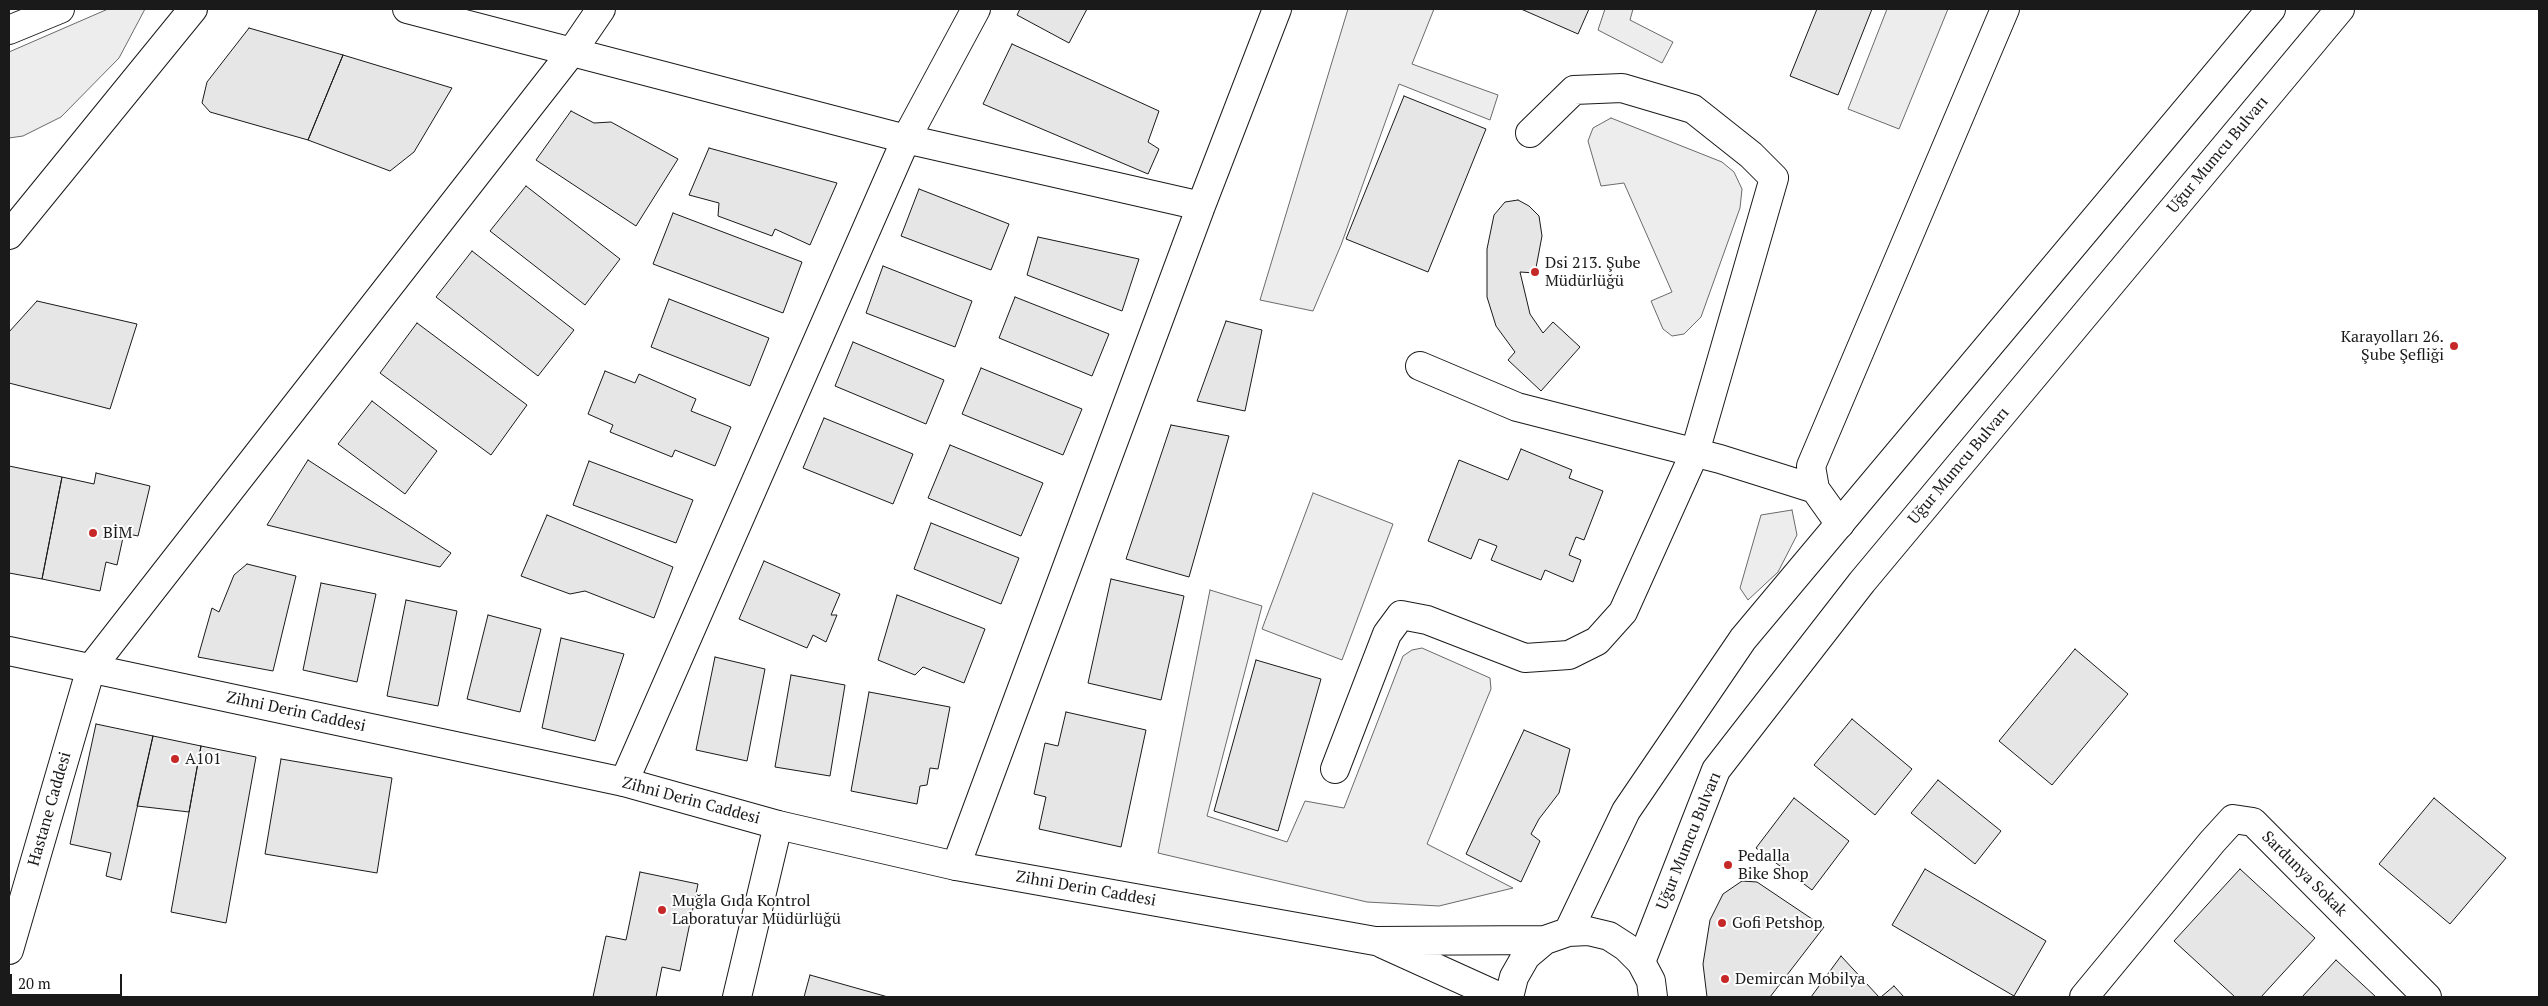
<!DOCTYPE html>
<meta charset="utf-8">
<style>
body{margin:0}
#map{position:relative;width:2548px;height:1006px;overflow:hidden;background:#fff;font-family:"PT Serif",serif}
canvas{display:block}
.frame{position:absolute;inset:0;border:10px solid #1a1a1a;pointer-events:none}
.scale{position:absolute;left:10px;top:974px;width:112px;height:22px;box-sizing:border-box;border:2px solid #1a1a1a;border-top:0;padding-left:6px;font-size:15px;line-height:18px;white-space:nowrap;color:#1a1a1a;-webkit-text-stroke:4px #fff;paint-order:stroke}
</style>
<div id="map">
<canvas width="2548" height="1006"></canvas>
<div class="frame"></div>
<div class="scale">20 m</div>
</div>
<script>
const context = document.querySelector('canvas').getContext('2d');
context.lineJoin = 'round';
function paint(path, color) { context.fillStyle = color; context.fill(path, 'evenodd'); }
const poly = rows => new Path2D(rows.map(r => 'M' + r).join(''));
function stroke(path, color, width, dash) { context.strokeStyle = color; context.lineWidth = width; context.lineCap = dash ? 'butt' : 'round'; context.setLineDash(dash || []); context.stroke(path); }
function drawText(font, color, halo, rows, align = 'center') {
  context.font = font + ' "PT Serif",serif'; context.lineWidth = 4; context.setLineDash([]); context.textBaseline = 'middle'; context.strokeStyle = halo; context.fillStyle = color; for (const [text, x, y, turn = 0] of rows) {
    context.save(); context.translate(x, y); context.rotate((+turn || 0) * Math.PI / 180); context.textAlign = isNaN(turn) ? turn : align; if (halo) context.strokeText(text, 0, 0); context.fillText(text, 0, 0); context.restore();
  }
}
const built = poly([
 [108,9,145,9,119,58,61,117,23,136,9,138,9,52,108,9],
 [1348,9,1434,9,1412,64,1498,95,1490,120,1399,84,1341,245,1313,311,1260,300,1348,9],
 [1605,9,1633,9,1630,20,1673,42,1662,63,1598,30,1605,9],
 [1887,9,1948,9,1899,129,1848,109,1887,9],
 [1611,118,1722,162,1734,172,1742,189,1740,208,1701,317,1684,334,1672,336,1663,329,1651,301,1672,292,1624,183,1601,186,1588,141,1593,128,1611,118],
 [1313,493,1393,524,1342,660,1262,629,1313,493],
 [1792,510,1797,535,1778,572,1748,600,1740,588,1761,515,1792,510],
 [1210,590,1262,606,1207,816,1287,842,1305,801,1344,808,1403,656,1412,650,1422,648,1490,678,1491,689,1427,844,1513,888,1439,906,1367,902,1158,853,1210,590]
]);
const building = poly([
 [1020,9,1087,9,1069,43,1017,15,1020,9],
 [1521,9,1589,9,1578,34,1521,9],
 [1817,9,1872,9,1838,95,1790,76,1817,9],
 [249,28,343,55,308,140,210,112,202,103,207,82,249,28],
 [1012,44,1159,111,1148,142,1159,149,1148,174,983,104,1012,44],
 [343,55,452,88,414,152,390,171,308,140,343,55],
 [1404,96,1486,129,1428,272,1346,239,1404,96],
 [571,111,594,123,611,122,678,159,636,226,536,160,571,111],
 [709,148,837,183,810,245,775,229,772,236,718,216,719,203,689,195,709,148],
 [526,186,620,259,585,305,490,231,526,186],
 [919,189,1009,224,991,270,901,236,919,189],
 [1518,200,1529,206,1539,216,1542,236,1535,273,1520,272,1530,314,1543,333,1553,322,1580,347,1541,391,1508,360,1515,352,1496,326,1487,297,1487,249,1494,215,1505,202,1518,200],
 [673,213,802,262,783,313,653,264,673,213],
 [1038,237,1139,259,1122,311,1027,275,1038,237],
 [472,251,574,330,538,376,436,297,472,251],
 [883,266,972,301,955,347,866,313,883,266],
 [1015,297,1109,334,1092,376,999,338,1015,297],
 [669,299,769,338,750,386,651,347,669,299],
 [37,301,137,324,110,409,9,383,9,332,37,301],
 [1226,321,1262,330,1245,411,1197,401,1226,321],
 [417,323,527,405,491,455,380,373,417,323],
 [853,342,944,380,926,424,835,386,853,342],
 [981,368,1082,409,1063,455,962,414,981,368],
 [605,371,635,383,639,374,696,399,691,411,731,427,715,466,675,450,672,457,610,432,613,425,588,414,605,371],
 [372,401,437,451,405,494,338,444,372,401],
 [824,418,913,454,893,504,803,468,824,418],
 [1171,425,1229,436,1189,577,1126,559,1171,425],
 [950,445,1043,483,1021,536,928,498,950,445],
 [1521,449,1572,470,1569,478,1603,491,1584,540,1576,537,1569,555,1581,560,1573,582,1545,570,1541,580,1491,560,1497,546,1479,539,1471,559,1428,541,1459,460,1508,480,1521,449],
 [308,460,451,553,440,567,267,525,308,460],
 [589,461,693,500,676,543,573,505,589,461],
 [9,466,62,477,42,579,9,573,9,466],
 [96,473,150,486,138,536,124,533,117,565,106,562,100,591,42,579,62,477,94,484,96,473],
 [547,515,673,567,654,618,585,591,570,594,521,576,547,515],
 [931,523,1019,558,1001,604,914,569,931,523],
 [764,561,840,594,831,615,837,615,826,642,813,635,807,648,739,619,764,561],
 [247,564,296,576,273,671,198,657,212,608,219,612,234,575,247,564],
 [1111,579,1184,596,1161,700,1088,683,1111,579],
 [321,583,376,594,357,682,303,670,321,583],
 [897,595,985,629,964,683,923,667,915,675,878,660,897,595],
 [406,600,457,611,438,706,387,696,406,600],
 [488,615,541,629,520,712,467,699,488,615],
 [561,638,624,654,595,741,542,728,561,638],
 [2075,649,2128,694,2052,785,1999,741,2075,649],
 [715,657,765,669,747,761,696,750,715,657],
 [1256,660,1321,679,1278,831,1214,811,1256,660],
 [791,675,845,685,830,776,775,767,791,675],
 [869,692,950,707,938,769,930,768,927,785,920,786,917,804,851,791,869,692],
 [1066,712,1146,730,1121,847,1039,829,1046,797,1034,794,1045,743,1058,746,1066,712],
 [1852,719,1912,769,1875,815,1814,765,1852,719],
 [96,724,153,736,121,880,106,876,111,853,70,844,96,724],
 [1524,730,1570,749,1559,793,1539,819,1531,834,1540,841,1521,882,1466,854,1524,730],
 [153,736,201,746,189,812,137,806,153,736],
 [201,746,256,757,226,923,171,912,201,746],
 [281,759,392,778,377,873,265,854,281,759],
 [1938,780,2001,831,1975,864,1911,813,1938,780],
 [1794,798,1849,841,1812,890,1756,848,1794,798],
 [2434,798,2506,858,2450,924,2379,864,2434,798],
 [1925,869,2046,941,2014,996,1892,925,1925,869],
 [2240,869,2315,938,2261,997,2235,997,2174,941,2240,869],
 [640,872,698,884,680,971,662,967,656,997,593,997,606,936,626,940,640,872],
 [1742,881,1757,882,1824,927,1770,997,1707,997,1703,964,1710,920,1723,894,1742,881],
 [1841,956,1879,997,1811,997,1841,956],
 [2336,960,2376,997,2302,997,2336,960],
 [810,975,888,997,804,997,810,975],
 [1894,986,1904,997,1881,997,1894,986]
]);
const minor = poly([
 [407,9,906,139,1201,206],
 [9,30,60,9],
 [9,235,193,9],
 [1420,366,1517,407,1720,459,1815,489],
 [1840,524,1815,489,1811,466,2005,9],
 [1335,769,1387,634,1401,615,1427,620,1525,658,1569,655,1597,641,1623,612,1695,452,1774,178,1751,155,1693,109,1622,88,1574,90,1530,133],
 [624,782,906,139,976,9],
 [956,866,1201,206,1277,9],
 [9,950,91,668,571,53,601,9],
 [737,997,778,825],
 [2084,997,2212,842,2233,819,2253,822,2427,997]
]);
const major = poly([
 [9,651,624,782,778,825,956,866,1375,941,1545,940],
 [1568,932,1626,811,1743,639,2271,9],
 [1383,944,1500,997],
 [1641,962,1716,770,1862,582,2340,9],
 [1509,997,1514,977,1526,956,1545,940,1568,932,1588,931,1609,936,1626,947,1641,962,1651,981,1653,997]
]);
const markers = [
 [1535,272,5,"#c62828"],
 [2454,346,5,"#c62828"],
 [93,533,5,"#c62828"],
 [175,759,5,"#c62828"],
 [1728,865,5,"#c62828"],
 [662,910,5,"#c62828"],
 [1722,923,5,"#c62828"],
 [1725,979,5,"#c62828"]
];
const streetNames = [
 ["Uğur Mumcu Bulvarı",2218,155,-50],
 ["Uğur Mumcu Bulvarı",1959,466,-50],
 ["Zihni Derin Caddesi",296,712,12],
 ["Zihni Derin Caddesi",691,801,15],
 ["Hastane Caddesi",50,809,-74],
 ["Uğur Mumcu Bulvarı",1689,841,-68],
 ["Sardunya Sokak",2304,874,45],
 ["Zihni Derin Caddesi",1086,889,10]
];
const poiNames = [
 ["Dsi 213. Şube",1545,263],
 ["Müdürlüğü",1545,281],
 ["Karayolları 26.",2444,337,"right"],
 ["Şube Şefliği",2444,355,"right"],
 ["BİM",103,533],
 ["A101",185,759],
 ["Pedalla",1738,856],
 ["Bike Shop",1738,874],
 ["Muğla Gıda Kontrol",672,901],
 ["Laboratuvar Müdürlüğü",672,919],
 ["Gofi Petshop",1732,923],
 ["Demircan Mobilya",1735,979]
];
paint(built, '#ededed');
stroke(built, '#6a6a6a', 1);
paint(building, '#e6e6e6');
stroke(building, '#1a1a1a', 1);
stroke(minor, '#1a1a1a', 30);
stroke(major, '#1a1a1a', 30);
stroke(minor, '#fff', 28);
stroke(major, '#fff', 28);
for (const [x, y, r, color] of markers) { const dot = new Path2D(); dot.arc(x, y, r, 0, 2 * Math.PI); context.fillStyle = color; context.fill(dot); stroke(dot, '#fff', 2); }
drawText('16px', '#1a1a1a', '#fff', streetNames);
drawText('16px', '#1a1a1a', '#fff', poiNames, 'left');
</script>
